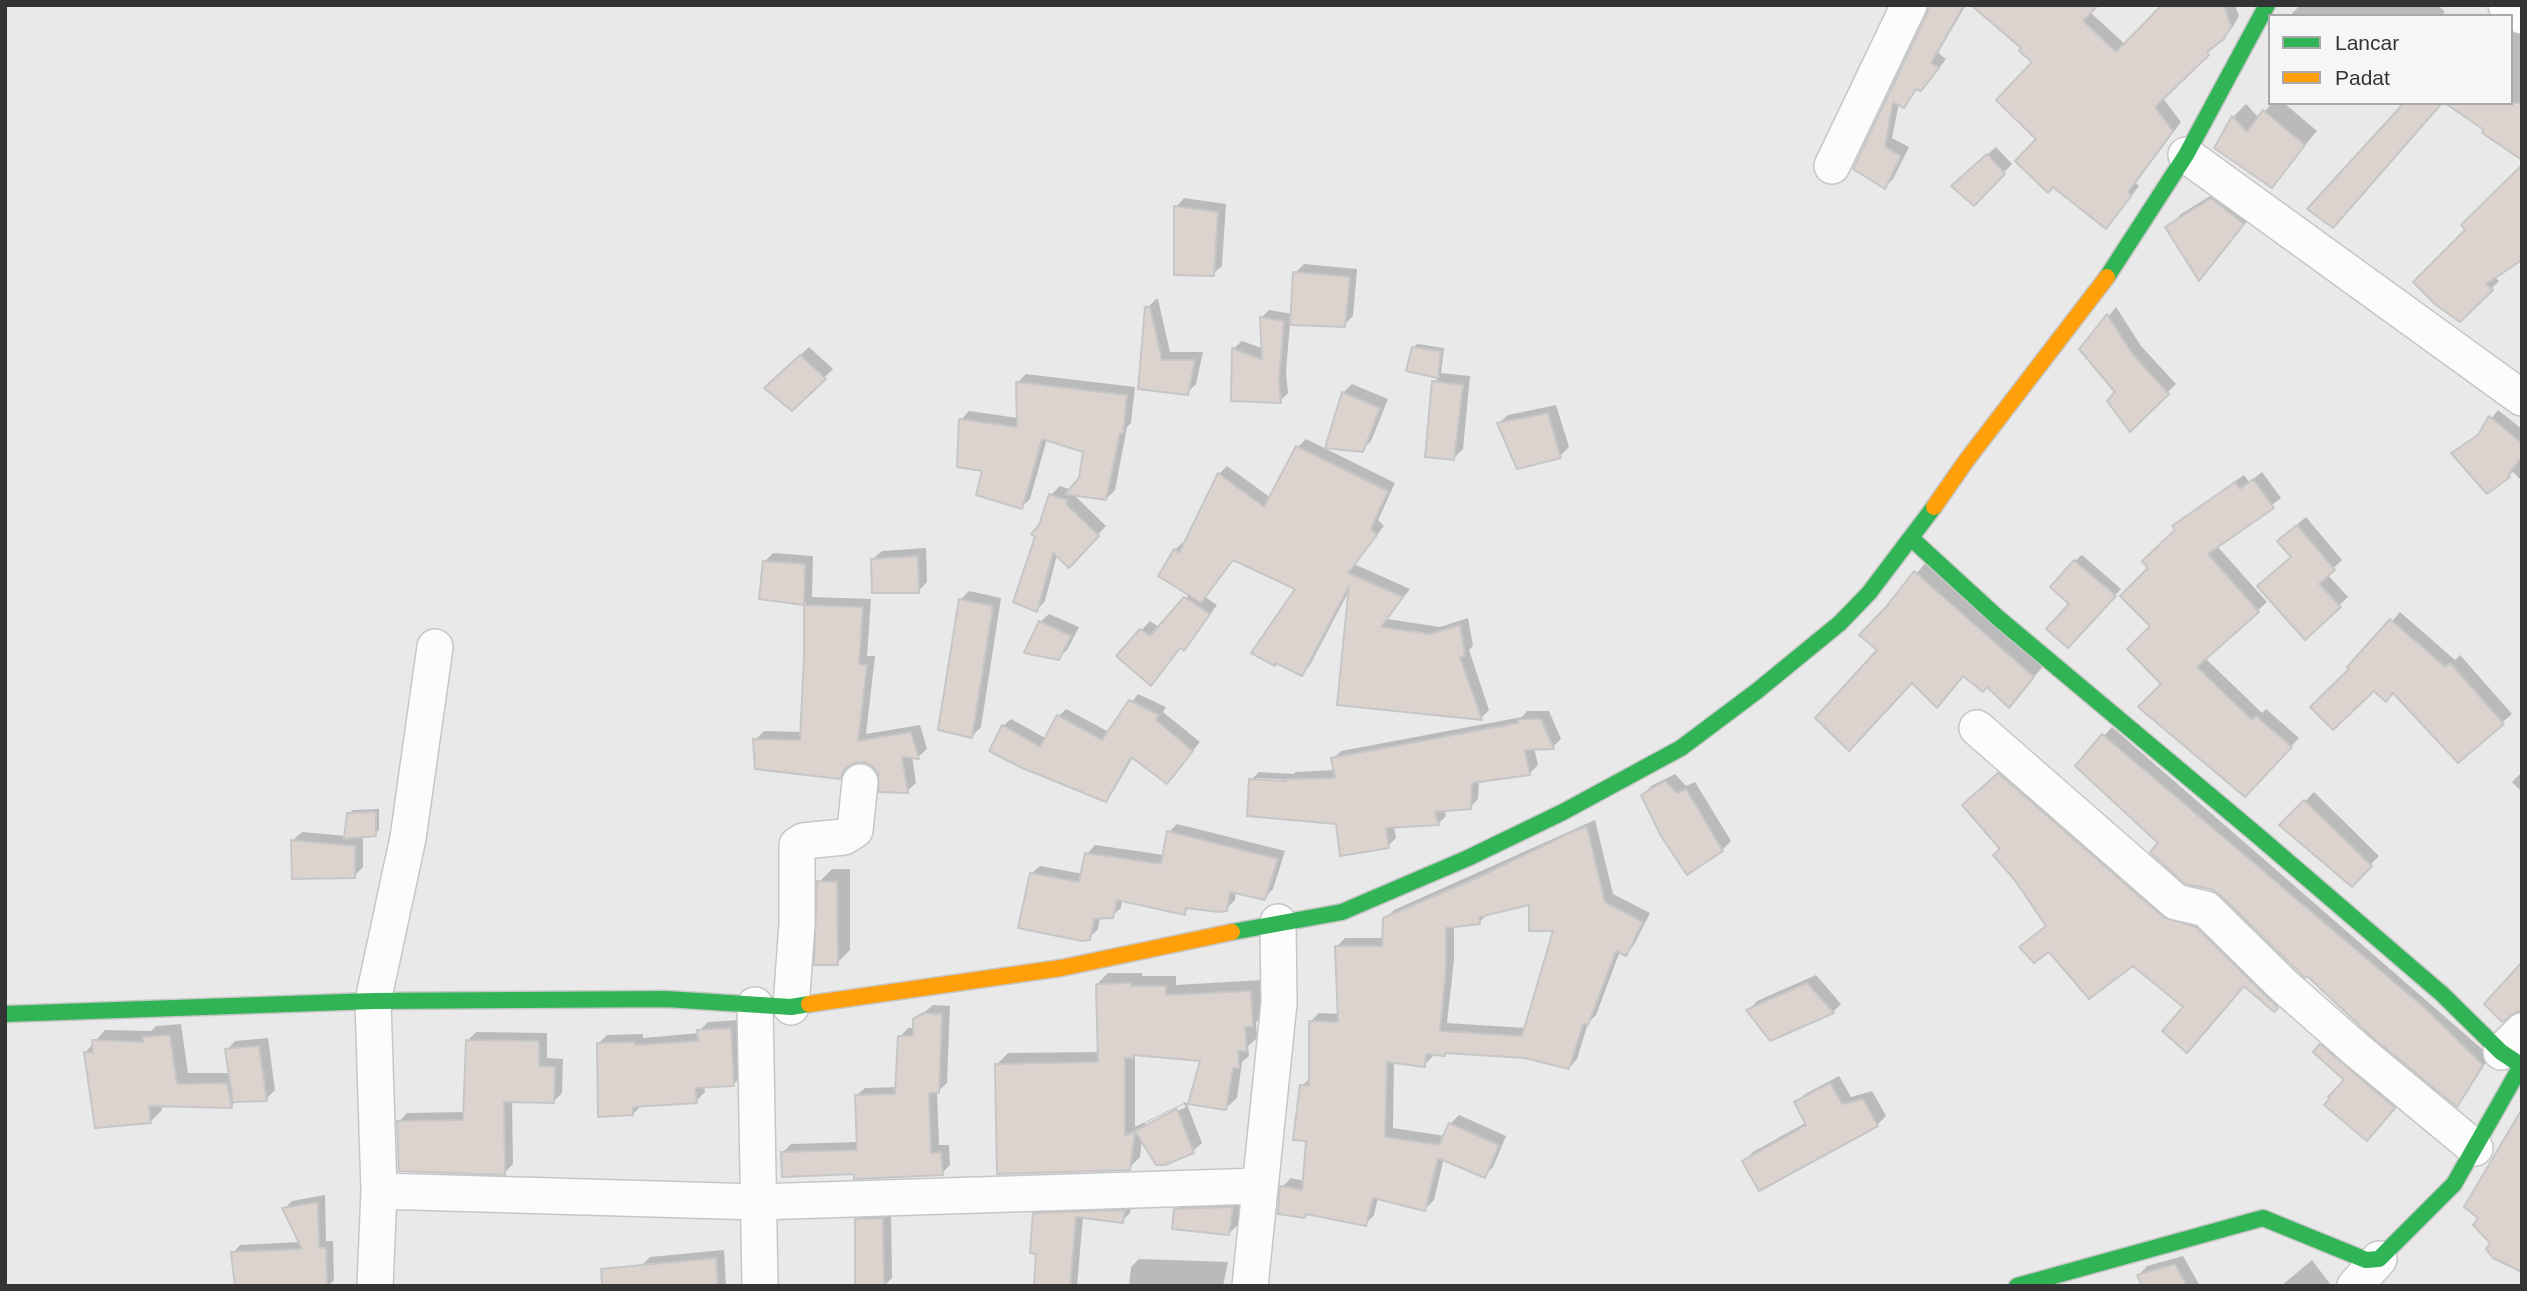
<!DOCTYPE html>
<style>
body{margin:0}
#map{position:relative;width:2527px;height:1291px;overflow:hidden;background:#e9e9e9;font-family:Arial,sans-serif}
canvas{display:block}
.frame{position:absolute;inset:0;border:7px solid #343435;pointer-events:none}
.legend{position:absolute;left:2268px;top:14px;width:245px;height:91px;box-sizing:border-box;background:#f5f6f8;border:2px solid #a8a8aa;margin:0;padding:9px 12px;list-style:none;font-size:21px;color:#343435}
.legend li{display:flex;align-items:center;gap:14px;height:35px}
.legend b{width:35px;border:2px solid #a8a8aa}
</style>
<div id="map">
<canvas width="2527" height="1291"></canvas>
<div class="frame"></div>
<ul class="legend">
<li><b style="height:9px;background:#30b455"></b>Lancar</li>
<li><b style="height:9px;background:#ff9f0a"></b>Padat</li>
</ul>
</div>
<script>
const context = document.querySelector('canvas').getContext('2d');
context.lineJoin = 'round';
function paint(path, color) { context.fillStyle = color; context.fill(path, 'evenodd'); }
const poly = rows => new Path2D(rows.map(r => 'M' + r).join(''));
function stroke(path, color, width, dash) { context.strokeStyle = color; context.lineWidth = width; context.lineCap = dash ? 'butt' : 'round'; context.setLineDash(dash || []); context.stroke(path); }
const shadow = poly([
 [1931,5,1966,5,1938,53,1946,59,1929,81,1921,89,1918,88,1904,105,1899,103,1892,138,1909,147,1893,179,1885,187,1855,169,1929,14],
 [2164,5,2235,5,2239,16,2232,28,2216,45,2162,97,2181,122,2136,183,2139,186,2114,218,2039,139,2035,62,2024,48,2090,12,2126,45],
 [2300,5,2438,5,2445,12,2441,16,2290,16],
 [2511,20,2522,26,2522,158,2511,103],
 [2272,103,2284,103,2317,131,2271,186,2233,117,2246,104,2259,118],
 [1996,147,2012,164,1974,204,1962,177],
 [2226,186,2256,210,2212,266,2199,278,2167,228,2181,214],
 [1184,198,1226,204,1222,266,1213,274,1176,207],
 [1304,264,1357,269,1353,316,1344,325,1290,323,1286,372,1288,393,1280,401,1233,399,1234,348,1242,341,1264,349,1261,318,1269,310,1292,314,1295,273],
 [2494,277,2499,281,2467,313,2416,282],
 [1156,299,1158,299,1170,352,1203,352,1196,384,1187,393,1139,388,1147,308],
 [2116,307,2141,346,2176,384,2130,429,2117,393,2082,349],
 [1417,344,1444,348,1441,373,1470,376,1463,449,1454,458,1434,382,1440,376,1408,370,1414,348],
 [809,347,833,369,792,409,775,379],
 [1026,374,1135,387,1131,423,1127,427,1115,490,1106,499,1072,493,1106,526,1068,566,1057,555,1045,601,1037,610,1041,526,1051,495,1060,486,1071,490,1081,479,1085,450,1047,439,1030,499,1021,507,984,469,961,420,969,411,1018,418,1017,383],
 [1352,384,1388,399,1371,441,1362,450,1343,393],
 [1556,405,1569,447,1560,456,1499,423,1508,415],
 [2498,410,2522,429,2522,481,2513,472,2488,492,2453,453,2482,431],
 [1306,439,1395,483,1378,520,1384,526,1354,564,1410,589,1387,619,1440,627,1468,618,1473,646,1469,650,1489,710,1481,718,1339,703,1350,589,1310,665,1302,674,1297,589,1234,559,1205,597,1217,605,1192,640,1184,649,1181,647,1151,684,1118,656,1150,621,1159,627,1190,594,1175,550,1183,542,1185,544,1219,474,1227,466,1271,498,1298,447],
 [2262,472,2281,498,2217,546,2267,602,2205,658,2262,713,2266,709,2299,738,2245,794,2164,684,2153,625,2151,568,2177,530,2174,526,2183,518,2244,475,2249,482],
 [2306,517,2342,560,2327,574,2348,597,2305,637,2288,532],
 [926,548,927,582,918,591,873,559,882,551],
 [773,553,813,556,812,597,871,599,867,656,875,656,866,734,920,725,927,749,918,757,912,756,916,783,907,791,880,773,872,764,863,760,851,762,840,777,755,740,764,731,802,732,806,657,806,603,761,597,764,562],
 [2082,555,2121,589,2067,645,2075,561],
 [1928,560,2045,664,2020,693,1987,685,1964,675,1949,693,1887,608],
 [969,591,1001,598,981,727,972,736,961,599],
 [2400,612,2455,660,2460,655,2512,714,2458,761,2394,691,2352,669],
 [1049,614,1079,627,1067,650,1058,658,1040,622],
 [1138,694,1166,707,1163,712,1200,742,1174,774,1133,757,1113,792,1105,800,1003,726,1011,719,1047,739,1059,716,1066,709,1109,732],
 [1527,711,1549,711,1561,739,1553,747,1534,748,1538,765,1530,773,1479,780,1478,799,1470,807,1444,809,1446,816,1438,824,1394,826,1396,838,1388,846,1251,780,1259,772,1294,774,1296,772,1335,770,1333,759,1341,751,1522,717],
 [1256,778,1295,780,1295,784,1256,781],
 [2112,727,2490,1056,2465,1096,2457,1104,2221,893,2161,843,2077,766],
 [2008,766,2204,920,2285,998,2274,1010,2245,984,2186,1006,2133,963,2021,947,2047,925,1972,797],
 [2522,772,2522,792,2512,782],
 [1675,774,1686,786,1695,782,1731,841,1722,850,1643,795,1651,786],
 [2314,792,2379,856,2351,885,2282,825],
 [379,809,379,830,375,834,363,835,363,867,354,876,293,840,302,832,346,836,349,814,353,810],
 [1595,820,1613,894,1650,913,1634,945,1625,954,1620,951,1596,1015,1588,1023,1577,1059,1569,1068,1525,1056,1447,1052,1444,1054,1433,1053,1433,1056,1424,1065,1394,1061,1393,1128,1445,1136,1450,1124,1459,1115,1506,1136,1493,1167,1484,1176,1444,1158,1434,1200,1425,1209,1378,1198,1374,1215,1366,1224,1308,1213,1305,1217,1282,1187,1291,1178,1305,1181,1308,1140,1302,1086,1311,1077,1311,1021,1319,1013,1339,1014,1336,947,1345,938,1384,938,1385,919,1394,910],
 [1531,903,1556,929,1526,1028,1447,1023,1454,960,1454,926,1479,923,1487,914],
 [1177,824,1285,851,1273,889,1264,898,1236,891,1235,900,1226,909,1190,907,1184,913,1122,900,1121,908,1112,916,1100,917,1098,929,1089,938,1031,874,1040,866,1083,874,1087,854,1095,845,1164,855,1169,832],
 [832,869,850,869,850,950,837,963,819,882],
 [1108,973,1142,973,1142,976,1176,976,1176,985,1262,980,1264,1014,1256,1022,1257,1038,1248,1046,1249,1056,1242,1062,1237,1098,1226,1108,1202,1059,1135,1054,1135,1127,1186,1102,1202,1143,1193,1151,1142,1139,1140,1157,1129,1168,997,1064,1008,1053,1099,1052,1097,984],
 [1184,1104,1186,1107,1145,1127,1145,1123],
 [1816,975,1841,1004,1833,1012,1749,1010,1757,1001],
 [933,1005,950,1006,947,1083,937,1092,939,1145,949,1145,950,1165,942,1173,856,1172,782,1153,791,1144,858,1142,856,1096,865,1088,898,1087,900,1037,908,1028,915,1028,915,1020],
 [739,1020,742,1075,734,1084,704,1086,705,1092,696,1101,642,1105,633,1114,598,1044,607,1035,643,1034,643,1038,699,1033,699,1031,708,1022],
 [181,1024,188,1073,230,1073,227,1050,235,1041,268,1038,275,1090,266,1099,237,1100,231,1106,161,1104,162,1110,150,1122,85,1053,105,1030,151,1031,156,1026],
 [476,1032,547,1033,547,1058,563,1059,562,1093,553,1102,512,1101,513,1164,504,1173,399,1122,407,1113,465,1112,467,1041],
 [2327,1039,2400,1101,2373,1132,2346,1080,2315,1052],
 [1839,1076,1851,1097,1872,1091,1886,1116,1877,1125,1760,1188,1744,1161,1753,1152,1807,1122,1796,1103,1805,1094],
 [325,1195,326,1241,333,1241,334,1280,328,1286,286,1286,233,1253,240,1245,300,1242,284,1209,292,1201],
 [1240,1199,1238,1225,1229,1233,1176,1210,1185,1201],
 [1132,1203,1130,1213,1122,1221,1083,1216,1077,1286,1036,1286,1038,1252,1035,1214,1043,1206],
 [891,1210,892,1278,884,1286,857,1286,856,1220,865,1211],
 [724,1250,726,1286,644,1286,641,1266,650,1257],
 [2183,1256,2200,1286,2144,1286,2139,1275,2147,1266],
 [1139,1259,1228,1262,1223,1286,1129,1286,1131,1267],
 [2312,1260,2330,1284,2328,1286,2281,1286]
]);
const building = poly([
 [1929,5,1964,5,1931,63,1939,68,1921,91,1916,89,1904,108,1893,102,1885,147,1901,156,1885,189,1853,169,1927,14,1929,5],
 [1971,5,2098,5,2083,21,2116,52,2162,5,2224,5,2231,26,2224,39,2207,52,2209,55,2155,107,2173,131,2128,192,2132,195,2106,229,2053,187,2048,193,2015,161,2036,139,1996,100,2032,62,2019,51,2021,48,1971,5],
 [2404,103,2442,103,2333,228,2307,209,2404,103],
 [2445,103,2522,103,2522,160,2482,133,2484,130,2445,103],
 [2263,110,2305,145,2272,188,2214,148,2232,116,2247,132,2263,110],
 [1987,154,2005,174,1974,206,1951,186,1987,154],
 [2522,165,2522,260,2486,284,2493,290,2460,322,2436,305,2413,282,2465,230,2461,225,2522,165],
 [2211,198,2244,224,2199,281,2165,227,2211,198],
 [1174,206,1218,212,1214,276,1174,275,1174,206],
 [1293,272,1350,277,1345,327,1290,325,1293,272],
 [1145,307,1150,307,1162,360,1195,360,1188,395,1138,389,1145,307],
 [2107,314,2133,355,2169,394,2130,432,2107,401,2115,392,2079,349,2107,314],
 [1260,317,1284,321,1279,381,1281,403,1231,401,1232,348,1262,360,1260,317],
 [1412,347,1441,351,1438,378,1406,371,1412,347],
 [800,355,826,379,792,411,764,388,800,355],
 [1432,381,1463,385,1454,460,1425,457,1432,381],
 [1016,382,1127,395,1123,433,1120,433,1106,500,1065,494,1079,478,1083,452,1042,439,1022,509,976,495,982,471,957,467,959,419,1017,427,1016,382],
 [1342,392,1380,408,1363,452,1325,448,1342,392],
 [1548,413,1561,458,1517,469,1497,423,1548,413],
 [2489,416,2522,443,2522,457,2508,475,2510,477,2487,494,2451,453,2478,435,2489,416],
 [1296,446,1388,491,1371,529,1377,535,1348,573,1403,597,1381,627,1430,634,1460,625,1465,656,1460,657,1482,720,1337,705,1349,586,1302,676,1276,663,1275,666,1251,653,1295,589,1233,560,1201,603,1158,576,1174,549,1179,553,1218,473,1264,507,1296,446],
 [2253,479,2274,508,2208,554,2259,612,2197,667,2252,720,2256,716,2292,747,2245,797,2138,707,2161,684,2127,649,2150,626,2120,596,2148,568,2142,561,2175,530,2172,526,2235,482,2240,489,2253,479],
 [1049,494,1067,500,1066,504,1099,536,1069,568,1053,553,1037,612,1013,602,1035,537,1031,534,1039,525,1049,494],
 [2297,525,2335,570,2319,584,2341,607,2305,640,2257,586,2291,557,2277,541,2297,525],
 [918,556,919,593,872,593,871,559,918,556],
 [2074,560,2116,596,2068,648,2046,629,2069,604,2050,587,2074,560],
 [763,561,805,564,804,605,759,599,763,561],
 [1914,571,2034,677,2009,708,1987,687,1983,692,1963,676,1937,708,1912,683,1849,751,1815,718,1877,650,1859,635,1886,607,1914,571],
 [1184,597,1210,614,1184,651,1180,648,1151,686,1116,656,1140,629,1150,636,1184,597],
 [959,599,993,606,972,738,938,730,959,599],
 [804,605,863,607,859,664,867,665,858,741,911,732,919,759,902,757,908,793,879,792,878,773,871,765,863,762,851,764,844,770,840,779,755,769,753,739,800,740,804,657,804,605],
 [2390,619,2445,667,2450,663,2504,724,2458,763,2393,693,2386,702,2374,691,2333,730,2310,707,2349,669,2347,667,2390,619],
 [1039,621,1071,636,1059,660,1024,653,1039,621],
 [1129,700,1159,715,1156,720,1193,751,1167,784,1131,757,1106,802,1020,767,989,751,1002,725,1040,747,1057,715,1102,740,1129,700],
 [1518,719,1541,719,1554,749,1525,750,1530,775,1472,783,1471,809,1435,812,1439,825,1386,828,1389,848,1340,856,1336,824,1247,816,1249,779,1286,781,1286,779,1335,778,1331,758,1518,723,1518,719],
 [2102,734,2427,1010,2483,1065,2457,1107,2371,1036,2307,976,2305,978,2297,970,2220,895,2211,889,2185,884,2150,852,2158,843,2075,766,2102,734],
 [1998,773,2163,917,2196,927,2278,1008,2274,1012,2244,986,2187,1053,2162,1031,2183,1007,2133,966,2089,999,2049,952,2034,963,2019,947,2046,926,2014,879,1993,855,2000,849,1962,805,1998,773],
 [1665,781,1677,793,1686,789,1723,851,1687,875,1661,836,1641,795,1665,781],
 [2304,800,2372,866,2352,887,2279,825,2304,800],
 [376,812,376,836,344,839,347,813,376,812],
 [1587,827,1605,902,1643,922,1626,956,1616,951,1588,1025,1583,1024,1569,1069,1525,1058,1445,1053,1445,1056,1426,1054,1425,1067,1387,1062,1385,1137,1439,1145,1449,1123,1499,1145,1485,1178,1438,1158,1425,1211,1373,1198,1366,1226,1306,1214,1305,1218,1278,1214,1280,1186,1302,1190,1306,1141,1293,1140,1295,1124,1300,1085,1309,1086,1309,1021,1338,1022,1335,946,1382,946,1383,918,1477,878,1576,830,1587,827],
 [1529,905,1529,931,1553,931,1522,1036,1440,1031,1446,969,1446,928,1480,924,1479,917,1529,905],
 [1167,831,1278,859,1265,900,1230,892,1227,911,1219,912,1186,908,1185,915,1117,900,1113,918,1094,919,1090,940,1082,941,1018,928,1030,873,1079,882,1085,853,1161,864,1167,831],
 [291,840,355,846,355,878,292,879,291,840],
 [817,881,837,882,838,965,814,965,817,881],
 [2522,962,2522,1011,2516,1012,2502,1022,2484,1004,2522,962],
 [1131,983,1131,986,1166,986,1166,995,1251,991,1253,1027,1245,1027,1247,1051,1238,1051,1239,1068,1233,1068,1226,1110,1188,1104,1200,1061,1134,1055,1133,1058,1125,1058,1125,1136,1135,1131,1130,1170,997,1174,995,1064,1098,1062,1096,984,1131,983],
 [1807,983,1834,1013,1770,1041,1746,1010,1807,983],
 [924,1013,942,1014,939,1093,929,1093,931,1153,941,1152,943,1175,854,1179,854,1174,782,1177,781,1152,857,1150,855,1095,895,1094,898,1036,913,1036,913,1019,924,1013],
 [731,1028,734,1086,695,1088,697,1103,633,1107,633,1115,598,1117,597,1043,635,1042,635,1045,698,1041,697,1030,731,1028],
 [170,1035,177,1084,227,1083,232,1108,149,1106,151,1123,95,1128,84,1052,93,1053,92,1040,143,1042,142,1037,170,1035],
 [466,1040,539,1041,539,1066,555,1067,554,1103,504,1102,505,1175,399,1171,397,1121,463,1120,466,1040],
 [2320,1044,2395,1108,2367,1141,2324,1105,2330,1098,2328,1097,2344,1080,2313,1052,2320,1044],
 [259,1046,267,1101,233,1102,225,1049,259,1046],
 [1830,1083,1842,1104,1863,1099,1878,1126,1759,1191,1742,1161,1806,1125,1794,1102,1830,1083],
 [1177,1109,1194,1153,1165,1165,1156,1165,1135,1131,1177,1109],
 [2522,1109,2522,1272,2493,1258,2486,1249,2490,1243,2473,1225,2478,1218,2464,1207,2522,1109],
 [318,1202,319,1248,326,1248,327,1286,235,1286,231,1252,302,1249,282,1208,318,1202],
 [1233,1207,1229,1235,1172,1229,1174,1209,1233,1207],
 [1125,1210,1123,1223,1076,1217,1070,1286,1034,1286,1036,1254,1030,1253,1033,1213,1125,1210],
 [883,1218,884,1286,855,1286,855,1219,883,1218],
 [716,1258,718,1286,602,1286,601,1269,716,1258],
 [2175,1264,2187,1286,2142,1286,2137,1275,2175,1264]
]);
const street = poly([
 [2506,5,2522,16],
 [2186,155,2522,398],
 [1832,166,1909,5],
 [1977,728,2176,902,2206,909,2283,985,2358,1051,2475,1148],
 [755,1005,760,1286],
 [791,1007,797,924,797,845,803,841,844,837,855,830,860,782],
 [2501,1052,2522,1031],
 [379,1191,758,1202,1260,1186],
 [375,1286,379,1191,373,1001,408,838,435,647],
 [1250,1286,1279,1003,1278,922],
 [2355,1286,2379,1259]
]);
const fast = poly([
 [2107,277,2186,155,2267,5],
 [1912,539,1997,617,2257,835,2442,994,2501,1052,2522,1066],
 [1232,932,1342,912,1468,858,1563,812,1681,748,1757,691,1840,623,1869,593,1934,507],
 [5,1014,373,1001,666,999,791,1007,809,1004],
 [2017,1286,2263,1218,2366,1260,2379,1259,2454,1184,2521,1066]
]);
const slow = poly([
 [1934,507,1966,461,2107,277],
 [809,1004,1061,968,1232,932]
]);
paint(shadow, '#0003');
paint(building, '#dcd3cf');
stroke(building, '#c7c6c6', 2);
stroke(street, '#c6c6c6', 38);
stroke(fast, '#c6c6c6', 19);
stroke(slow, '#c6c6c6', 19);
stroke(street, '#fcfcfc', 35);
stroke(fast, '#30b455', 16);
stroke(slow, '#ff9f0a', 16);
</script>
